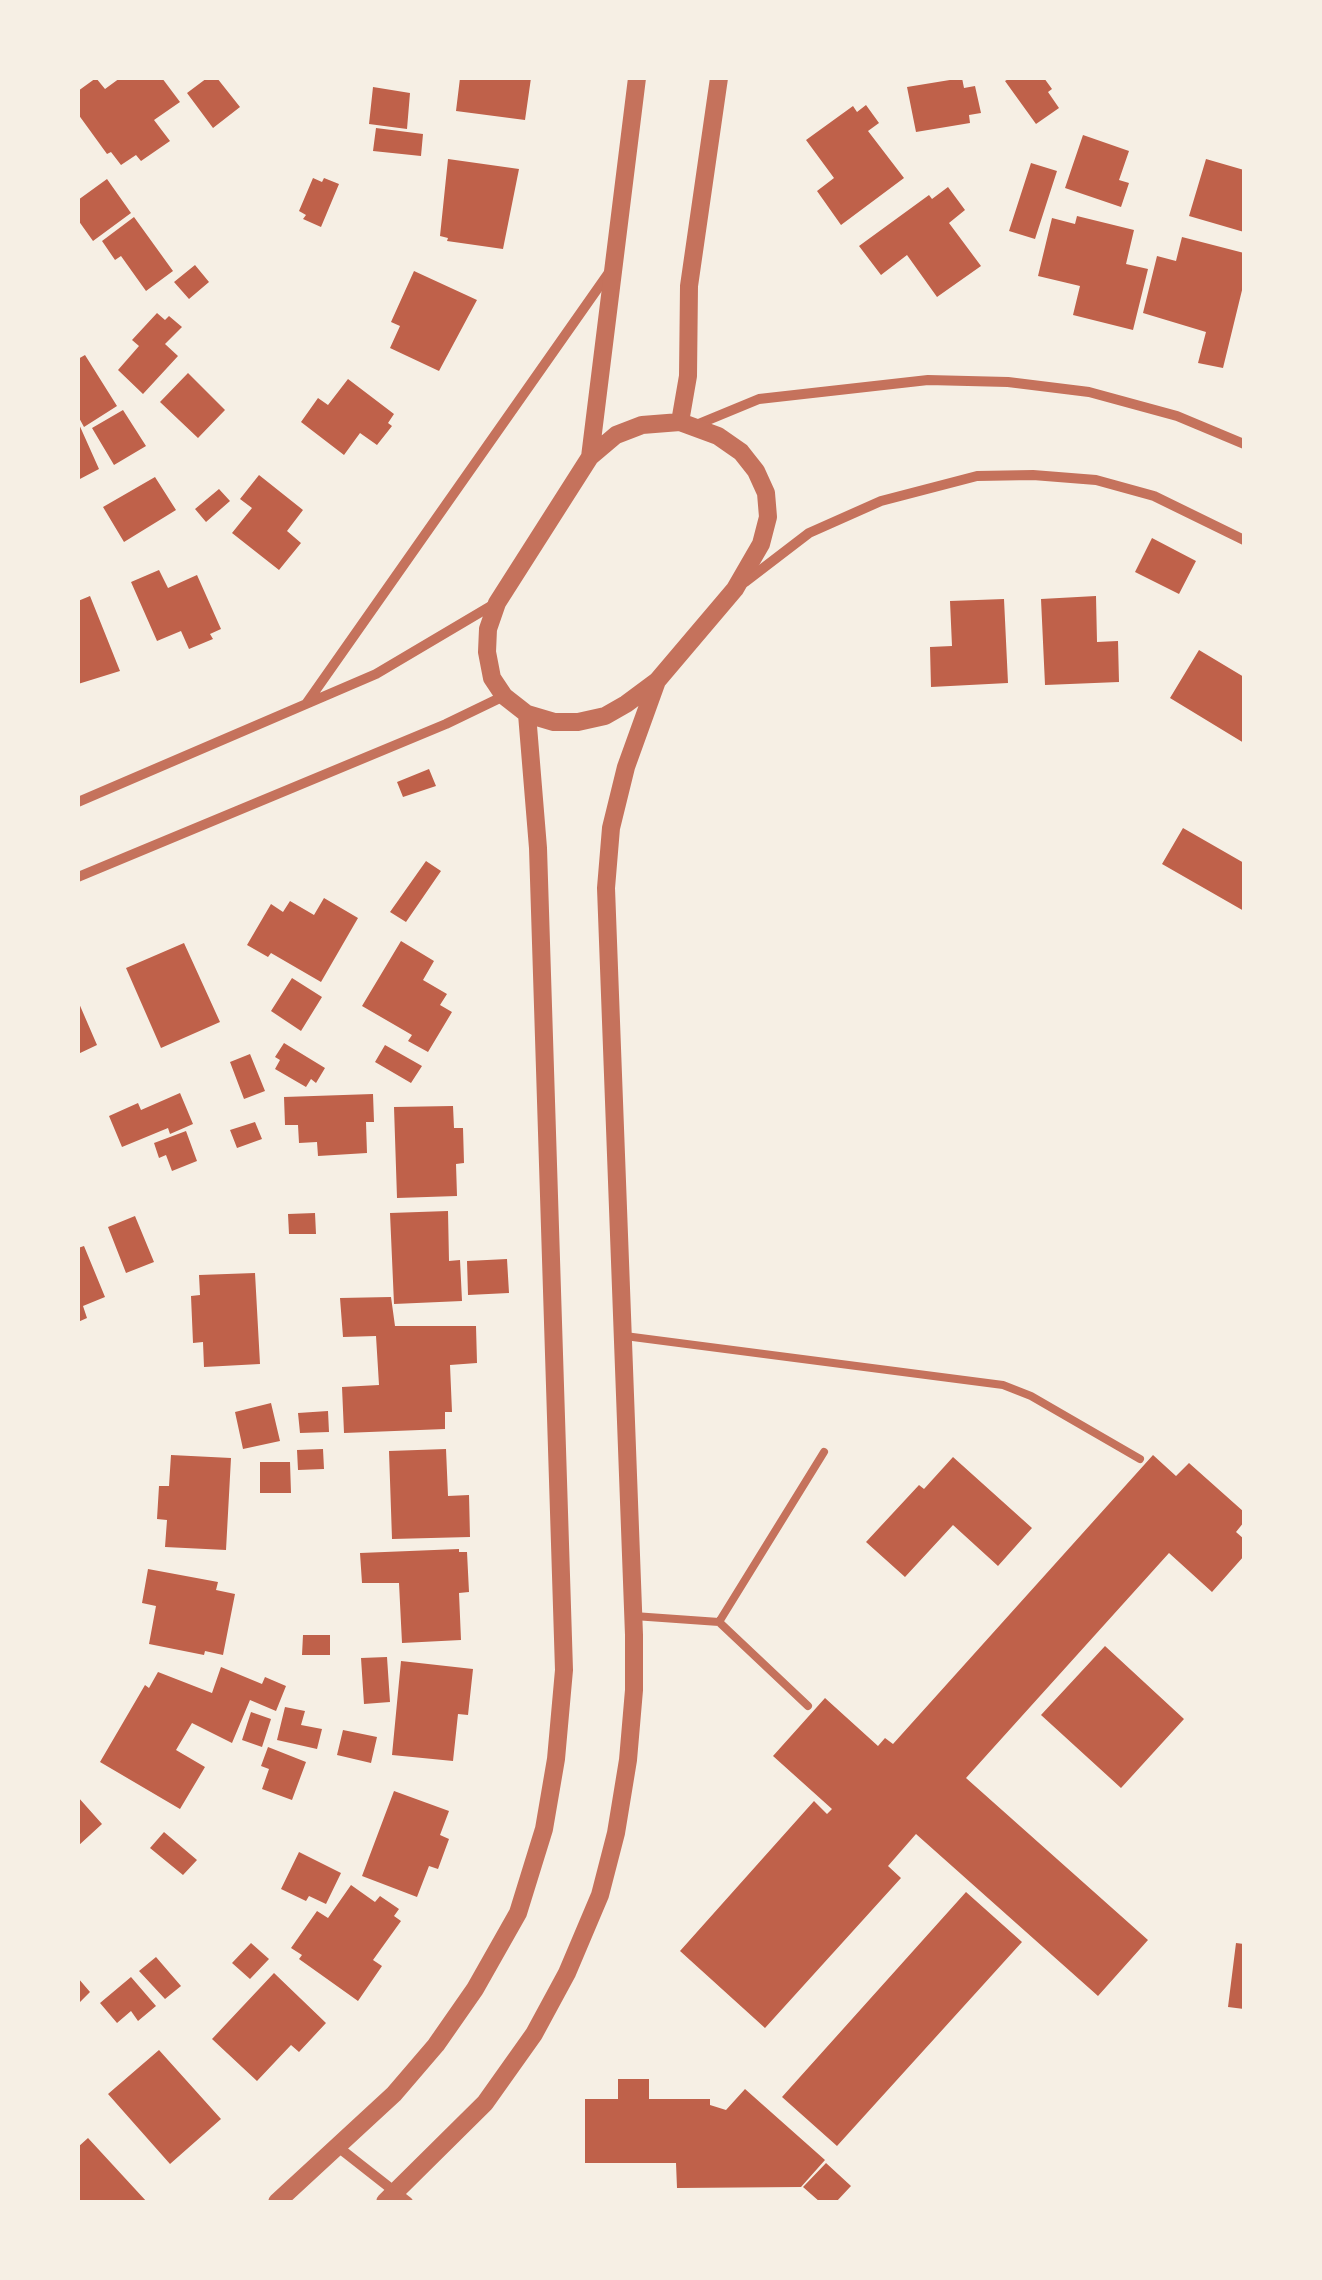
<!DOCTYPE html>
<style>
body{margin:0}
#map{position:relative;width:1322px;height:2280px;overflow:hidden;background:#f6efe4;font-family:Lora,serif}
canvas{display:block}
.frame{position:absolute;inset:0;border:80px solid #f6efe4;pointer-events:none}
</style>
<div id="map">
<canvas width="1322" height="2280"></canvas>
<div class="frame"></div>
</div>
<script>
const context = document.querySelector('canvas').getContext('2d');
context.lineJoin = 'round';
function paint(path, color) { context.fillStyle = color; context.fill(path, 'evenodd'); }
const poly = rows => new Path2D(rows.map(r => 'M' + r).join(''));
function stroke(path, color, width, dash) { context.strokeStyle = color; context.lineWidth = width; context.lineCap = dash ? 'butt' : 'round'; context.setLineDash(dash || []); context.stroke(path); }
const building = poly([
 [96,78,105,89,120,78,162,78,180,102,154,120,170,141,141,161,136,155,121,165,111,152,107,154,78,114,78,91],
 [207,78,217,78,240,107,213,128,187,93],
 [460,78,531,78,525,120,456,111],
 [962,78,964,88,975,86,981,113,969,115,970,123,916,132,907,87],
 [1010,78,1032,80,1044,78,1052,89,1048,92,1059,108,1036,124,1005,81],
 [373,87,410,93,407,129,369,124],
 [866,105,879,123,868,131,904,178,841,225,817,191,834,178,806,140,853,106,857,112],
 [376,128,423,134,421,156,373,151],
 [1083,135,1129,151,1119,180,1129,183,1121,207,1065,188],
 [448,159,519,169,503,249,447,241,448,238,440,236],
 [1206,159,1244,170,1244,232,1189,216],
 [1031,163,1057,171,1035,239,1009,231],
 [313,178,322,182,324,178,339,184,321,227,303,219,306,215,299,211],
 [107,179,131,213,93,241,78,220,78,200],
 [948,187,965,210,949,223,981,266,937,297,907,255,881,275,859,246,929,195,932,199],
 [1077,216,1134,230,1126,264,1148,269,1133,330,1073,315,1080,286,1038,276,1052,218,1075,224],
 [134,217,173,271,146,291,121,256,115,260,102,241],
 [1182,237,1244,253,1244,282,1223,368,1198,363,1206,332,1143,313,1157,256,1176,261],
 [195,265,209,282,189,299,174,282],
 [414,271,477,300,439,371,390,348,400,326,391,322],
 [157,313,165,320,169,316,182,327,165,344,178,356,143,394,118,370,139,346,132,340],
 [85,355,117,406,84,427,78,416,78,359],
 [188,373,225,410,198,438,160,402],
 [348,379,394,414,388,423,392,426,377,445,360,433,344,455,301,422,318,398,328,405],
 [123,410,146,446,114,465,92,428],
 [78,422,99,469,78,480],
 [259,475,303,510,287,531,301,543,279,570,232,533,252,508,240,499],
 [155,477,176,510,124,542,103,507],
 [219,489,230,501,206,522,195,509],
 [1152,538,1196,561,1179,594,1135,572],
 [159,570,168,588,197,575,221,629,210,634,213,639,189,649,181,631,157,641,131,582],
 [90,596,120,671,78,684,78,601],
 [1096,596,1097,642,1118,641,1119,682,1045,685,1041,599],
 [1004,599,1008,683,931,687,930,647,952,646,950,601],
 [1199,650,1244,677,1244,743,1170,698],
 [429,769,436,786,403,797,397,782],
 [1183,828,1244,863,1244,911,1162,864],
 [426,861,441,871,406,922,390,912],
 [324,898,358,918,321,982,271,953,268,957,247,945,271,904,283,912,290,901,314,915],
 [401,941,434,961,423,980,447,994,440,1005,452,1012,428,1052,408,1041,412,1035,362,1006],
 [184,943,220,1022,161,1048,126,968],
 [292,978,322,997,301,1031,271,1011],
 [78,1001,97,1045,78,1054],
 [284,1043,325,1068,316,1083,311,1079,306,1087,275,1069,280,1060,275,1057],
 [385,1045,422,1066,411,1083,375,1062],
 [250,1054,265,1091,244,1099,230,1062],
 [180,1093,193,1124,170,1134,168,1128,122,1147,109,1116,138,1103,141,1110],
 [373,1094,374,1122,366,1122,367,1153,318,1156,317,1142,299,1143,298,1125,285,1125,284,1097],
 [453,1106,454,1128,463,1128,464,1163,456,1164,457,1196,397,1198,394,1107],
 [255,1122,262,1139,237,1148,230,1130],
 [186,1131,197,1161,172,1171,166,1155,159,1158,154,1143],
 [448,1211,449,1261,460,1260,462,1301,394,1304,390,1213],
 [315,1213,316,1234,289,1234,288,1214],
 [135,1216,154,1262,126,1273,108,1227],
 [84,1246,105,1297,83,1306,87,1318,78,1322,78,1248],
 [507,1259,509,1293,468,1295,467,1261],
 [255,1273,260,1364,204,1367,203,1342,193,1343,191,1296,200,1295,199,1275],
 [391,1297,395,1326,476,1326,477,1363,450,1365,452,1412,445,1412,445,1429,344,1433,342,1387,379,1385,376,1336,343,1337,340,1298],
 [271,1403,280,1441,243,1449,235,1412],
 [328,1411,329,1432,300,1433,298,1413],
 [323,1449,324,1469,298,1470,297,1450],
 [446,1449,448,1496,469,1495,470,1537,392,1539,389,1451],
 [171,1455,231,1458,226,1550,165,1547,167,1520,157,1519,159,1486,169,1486],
 [1153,1455,1176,1476,1189,1463,1244,1512,1244,1522,1236,1532,1244,1539,1244,1556,1212,1592,1169,1553,966,1778,1148,1940,1098,1996,916,1834,888,1866,901,1878,765,2028,680,1951,814,1801,827,1814,832,1809,773,1756,825,1698,878,1746,885,1738,893,1744],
 [953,1457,1032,1528,998,1566,953,1525,905,1577,866,1542,919,1485,924,1489],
 [260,1462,290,1462,291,1493,260,1493],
 [459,1549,459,1552,467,1552,469,1592,459,1593,461,1640,402,1643,399,1583,362,1583,360,1553],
 [148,1569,218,1582,216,1590,235,1594,223,1655,205,1651,204,1655,149,1644,156,1606,142,1603],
 [303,1635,330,1635,330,1655,302,1655],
 [1105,1646,1184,1719,1121,1788,1041,1715],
 [387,1657,390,1702,364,1704,361,1658],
 [401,1661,473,1669,468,1715,458,1714,453,1761,392,1755],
 [221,1667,262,1684,265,1677,286,1686,276,1711,250,1700,232,1743,192,1723,176,1750,205,1767,180,1809,100,1762,145,1685,149,1688,158,1672,212,1693],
 [285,1707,305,1711,301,1725,322,1729,317,1749,277,1740],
 [251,1712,271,1719,262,1747,242,1740],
 [343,1730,377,1737,371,1763,337,1755],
 [268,1747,306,1762,292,1800,262,1789,269,1769,261,1766],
 [394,1791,449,1811,440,1835,449,1839,438,1869,429,1866,417,1897,362,1876],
 [78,1797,102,1824,78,1846],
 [164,1832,197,1860,183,1875,150,1848],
 [299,1852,341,1873,326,1904,309,1896,306,1901,281,1889],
 [351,1885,375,1902,380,1896,399,1909,394,1916,401,1921,373,1960,382,1966,358,2001,299,1959,302,1955,291,1948,317,1911,328,1918],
 [966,1892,1022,1942,837,2146,782,2097],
 [251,1943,269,1959,250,1979,232,1963],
 [1236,1943,1244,1944,1244,2009,1228,2007],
 [156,1957,181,1986,165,1999,139,1971],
 [274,1973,326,2023,299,2052,291,2045,257,2081,212,2039],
 [131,1977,156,2006,138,2021,131,2011,117,2023,100,2003],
 [78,1978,90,1992,78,2004],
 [159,2050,221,2119,170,2164,108,2094],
 [618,2079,649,2079,649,2099,710,2099,710,2105,726,2110,745,2089,825,2160,801,2187,677,2188,676,2163,585,2163,585,2099,618,2099],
 [88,2138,147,2202,78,2202,78,2147],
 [826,2163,851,2186,836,2202,820,2202,803,2187]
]);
const service = poly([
 [625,1336,1003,1385,1031,1396,1140,1459],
 [634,1616,719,1622,824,1452],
 [719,1622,808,1706]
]);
const minor = poly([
 [696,425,759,399,928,380,1008,382,1089,392,1177,416,1244,444],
 [745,582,809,533,881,501,977,476,1033,475,1096,480,1154,496,1244,540],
 [306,704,610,271],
 [78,802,376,674,496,603],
 [78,877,446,724,504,696],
 [338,2147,408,2202]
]);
const tertiary = poly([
 [680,422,718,436,741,452,756,471,766,493,768,517,761,544,735,589,657,681,626,704,605,716,578,722,554,722,527,714,504,696,492,678,487,652,488,629,497,603,590,457,616,435,642,425,680,422],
 [680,422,688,376,689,286,719,78],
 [590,457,637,78],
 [277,2202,394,2094,436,2045,475,1989,518,1913,544,1829,556,1759,564,1670,538,848,527,714],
 [385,2202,485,2103,534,2034,567,1973,600,1895,616,1833,628,1760,634,1690,634,1635,606,888,611,828,626,767,657,681]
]);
paint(building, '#bf614a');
stroke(service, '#c5725c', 8);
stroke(minor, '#c5725c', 10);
stroke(tertiary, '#c5725c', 18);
</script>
